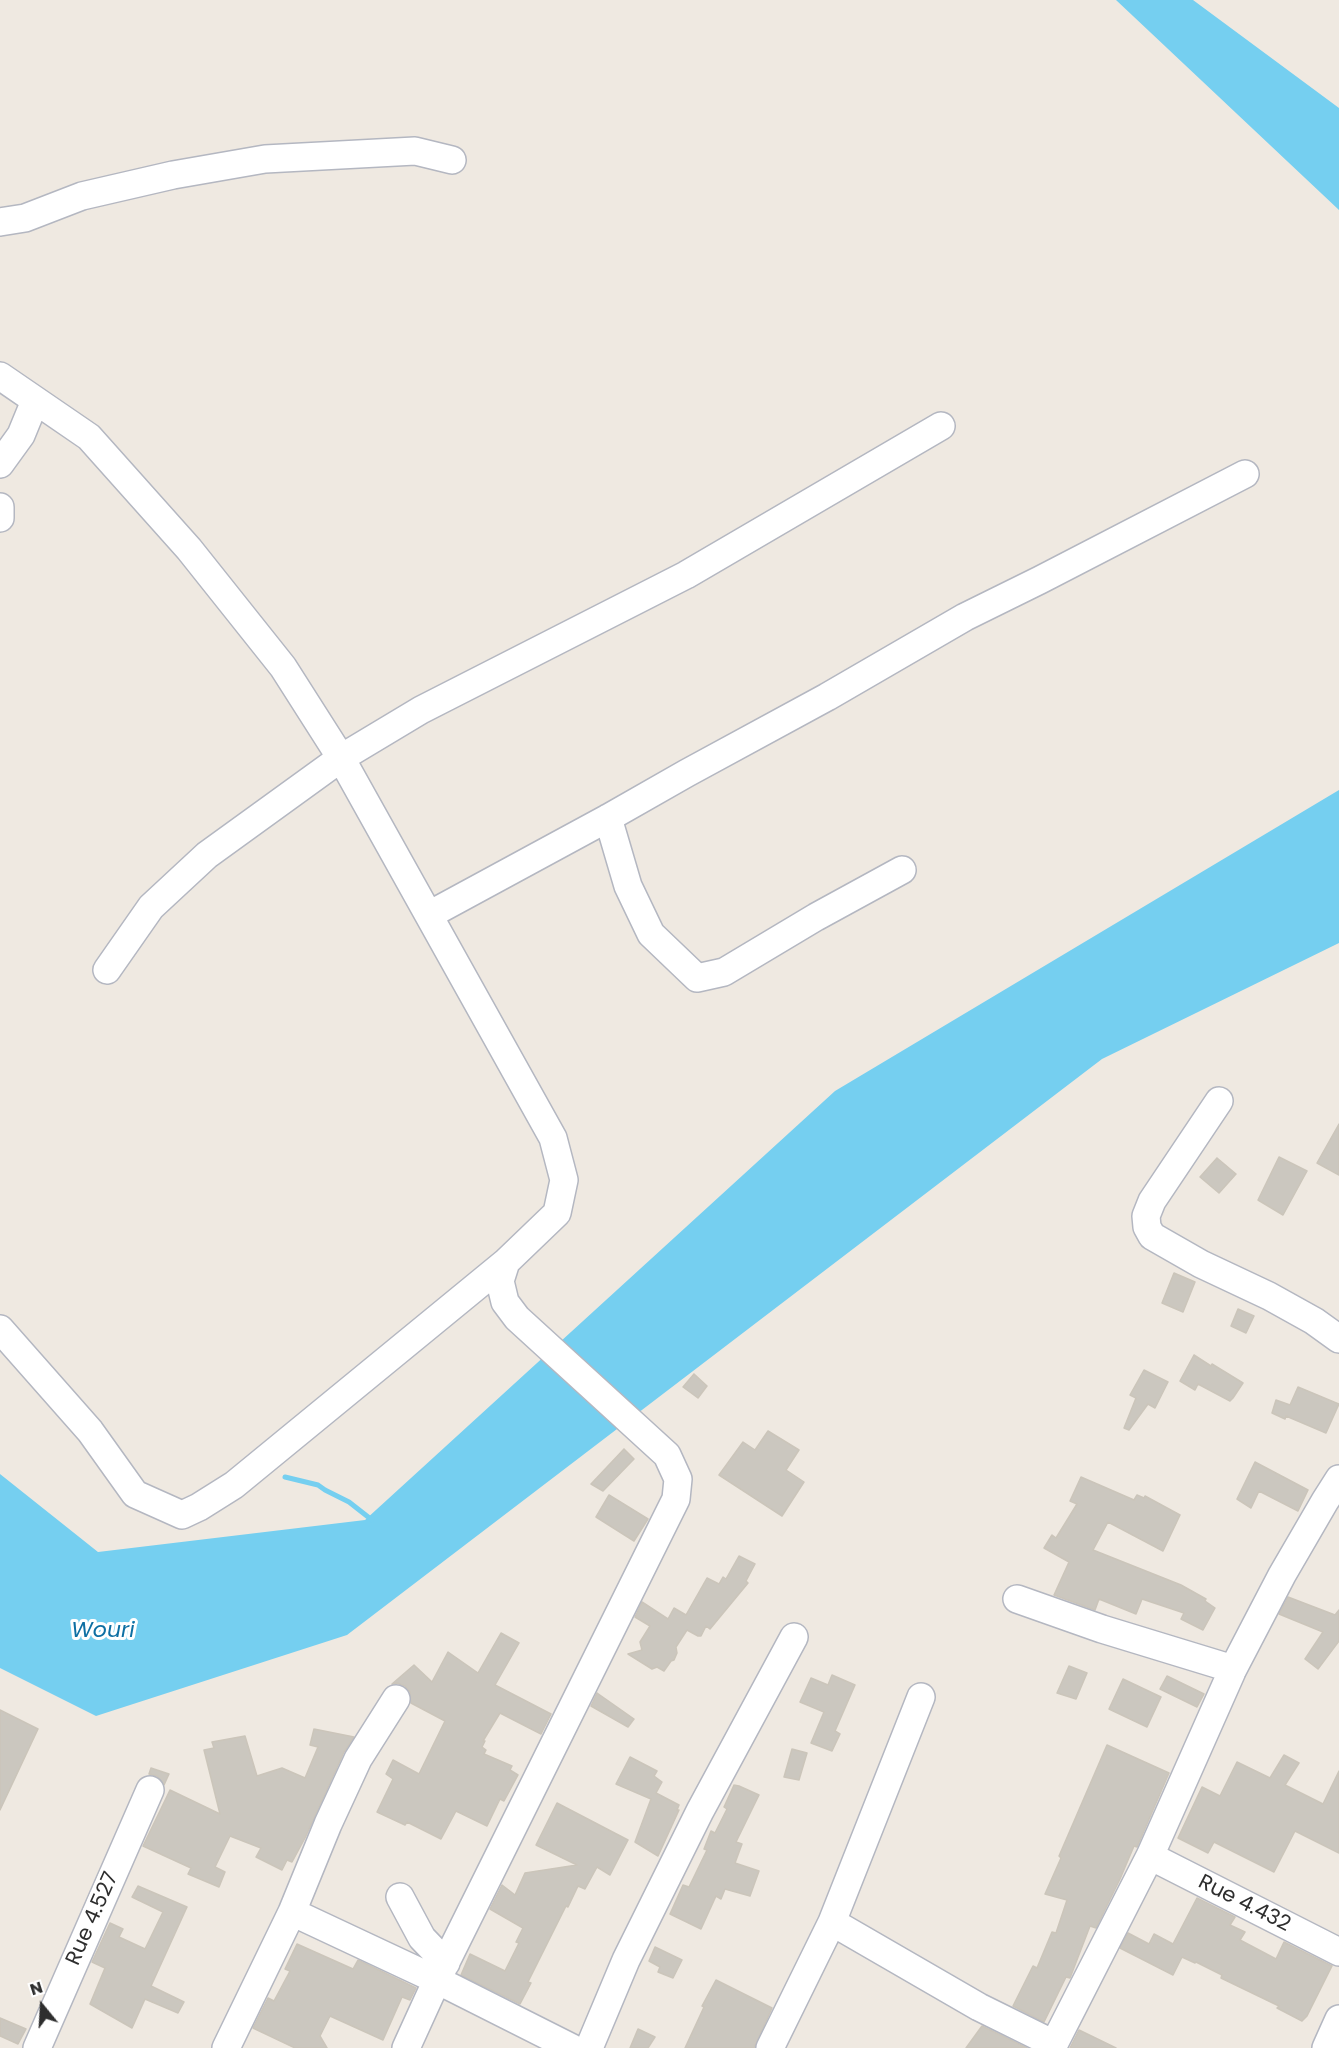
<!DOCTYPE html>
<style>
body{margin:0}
#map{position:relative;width:1339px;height:2048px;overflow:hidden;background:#efe9e1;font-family:Poppins,sans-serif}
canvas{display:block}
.north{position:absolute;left:12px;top:1976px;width:60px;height:60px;-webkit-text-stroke:4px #fff;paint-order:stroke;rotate:342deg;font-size:16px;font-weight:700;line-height:24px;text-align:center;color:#2e2e2e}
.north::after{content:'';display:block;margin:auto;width:21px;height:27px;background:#2e2e2e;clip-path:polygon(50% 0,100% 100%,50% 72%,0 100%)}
</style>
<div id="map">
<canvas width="1339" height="2048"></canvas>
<div class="north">N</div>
</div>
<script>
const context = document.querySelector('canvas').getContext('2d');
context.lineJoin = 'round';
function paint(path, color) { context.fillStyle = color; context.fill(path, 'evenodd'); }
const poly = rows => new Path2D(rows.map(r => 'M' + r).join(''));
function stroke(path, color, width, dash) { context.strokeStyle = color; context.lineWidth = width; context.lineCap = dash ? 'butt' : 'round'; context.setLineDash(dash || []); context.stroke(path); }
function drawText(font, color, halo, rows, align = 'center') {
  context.font = font + ' Poppins,sans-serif'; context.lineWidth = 6; context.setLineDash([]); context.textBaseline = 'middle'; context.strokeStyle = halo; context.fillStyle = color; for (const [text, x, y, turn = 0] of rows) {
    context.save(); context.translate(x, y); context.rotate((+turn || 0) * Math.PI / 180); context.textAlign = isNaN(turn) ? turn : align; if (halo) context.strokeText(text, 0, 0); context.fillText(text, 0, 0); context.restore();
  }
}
const water = poly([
 [1116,0,1193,0,1339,108,1339,210],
 [1339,790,1339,943,1102,1059,347,1635,96,1716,0,1668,0,1474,98,1552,365,1520,835,1091]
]);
const stream = poly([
 [285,1477,318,1485,325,1490,349,1502,372,1520]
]);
const building = poly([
 [1339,1124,1339,1175,1317,1163,1339,1124],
 [1279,1157,1307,1171,1283,1215,1258,1200,1279,1157],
 [1217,1158,1236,1174,1219,1193,1200,1177,1217,1158],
 [1174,1273,1195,1282,1183,1312,1162,1303,1174,1273],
 [1238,1309,1254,1316,1246,1333,1231,1326,1238,1309],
 [1194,1355,1211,1366,1212,1364,1243,1383,1233,1398,1230,1401,1198,1384,1195,1390,1180,1381,1194,1355],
 [1144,1370,1168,1382,1155,1408,1148,1404,1129,1430,1124,1428,1136,1398,1130,1395,1144,1370],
 [694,1374,707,1386,698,1398,683,1387,694,1374],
 [1298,1387,1339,1404,1326,1433,1286,1416,1285,1419,1272,1413,1276,1400,1290,1405,1298,1387],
 [768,1431,799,1450,786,1470,804,1482,782,1516,719,1475,743,1442,755,1450,768,1431],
 [624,1449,634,1459,603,1491,591,1484,624,1449],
 [1255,1462,1308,1490,1298,1511,1259,1491,1251,1508,1237,1499,1255,1462],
 [1081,1477,1134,1500,1137,1495,1144,1498,1145,1496,1180,1515,1163,1551,1108,1522,1093,1550,1181,1585,1206,1599,1205,1601,1215,1608,1203,1630,1181,1619,1184,1613,1142,1599,1136,1614,1099,1599,1095,1610,1054,1595,1069,1562,1044,1548,1052,1535,1056,1538,1077,1504,1070,1501,1081,1477],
 [609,1495,648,1519,634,1541,596,1517,609,1495],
 [739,1556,755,1564,746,1581,748,1583,710,1629,706,1626,701,1636,698,1636,687,1630,676,1647,677,1653,674,1660,671,1661,664,1671,657,1667,652,1669,628,1654,642,1650,640,1642,650,1626,635,1617,642,1602,668,1619,674,1608,686,1615,707,1578,719,1584,723,1577,726,1579,739,1556],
 [1288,1597,1335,1615,1339,1610,1339,1641,1318,1669,1305,1659,1323,1632,1279,1614,1288,1597],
 [501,1633,519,1643,495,1685,551,1714,541,1734,500,1713,483,1741,485,1741,482,1747,486,1750,484,1754,512,1766,510,1770,518,1775,504,1801,500,1799,487,1826,456,1811,441,1839,407,1822,405,1825,377,1812,393,1779,386,1774,393,1760,419,1774,445,1721,411,1703,410,1692,405,1686,397,1683,392,1684,414,1665,432,1682,448,1652,478,1673,501,1633],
 [1069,1666,1087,1673,1076,1699,1057,1693,1069,1666],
 [832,1675,855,1685,835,1731,840,1734,832,1751,811,1743,824,1712,800,1702,811,1678,828,1685,832,1675],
 [1167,1676,1204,1694,1197,1707,1160,1689,1167,1676],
 [1123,1679,1161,1697,1147,1727,1109,1709,1123,1679],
 [597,1693,634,1719,628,1727,591,1706,597,1693],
 [0,1710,38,1729,0,1810,0,1710],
 [314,1729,354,1737,344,1752,305,1838,292,1862,287,1860,282,1870,256,1857,261,1848,230,1836,215,1867,225,1872,219,1887,188,1874,191,1868,143,1846,170,1790,220,1814,204,1750,214,1748,212,1742,245,1736,257,1776,282,1768,305,1778,318,1747,310,1745,314,1729],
 [1107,1745,1169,1773,1137,1847,1134,1846,1120,1879,1096,1928,1090,1926,1070,1978,1066,1977,1044,2022,1013,2006,1033,1966,1037,1968,1052,1932,1056,1933,1067,1900,1045,1894,1061,1858,1059,1856,1107,1745],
 [792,1749,807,1753,799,1780,784,1777,792,1749],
 [1284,1755,1299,1763,1285,1785,1323,1804,1339,1771,1339,1853,1295,1831,1274,1872,1214,1842,1208,1853,1178,1838,1202,1787,1220,1796,1237,1762,1270,1778,1284,1755],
 [630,1757,657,1771,654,1776,662,1782,656,1793,679,1805,677,1810,679,1810,658,1856,635,1842,651,1799,616,1784,630,1757],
 [151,1768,169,1774,164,1785,157,1776,149,1774,151,1768],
 [734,1785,739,1786,759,1795,736,1842,742,1844,735,1863,759,1871,750,1896,725,1889,721,1899,716,1896,701,1929,670,1914,683,1885,689,1887,707,1850,704,1849,711,1831,715,1833,727,1809,724,1807,734,1785],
 [557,1803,628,1840,610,1875,597,1867,585,1889,578,1886,568,1907,566,1906,528,1982,531,1983,520,2004,461,1975,470,1954,505,1971,519,1943,516,1942,523,1928,490,1909,502,1885,515,1895,525,1873,577,1865,536,1845,557,1803],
 [138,1886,187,1907,151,1986,184,2002,178,2013,145,1999,132,2028,90,2004,105,1968,92,1962,110,1923,123,1929,119,1937,145,1949,163,1912,132,1897,138,1886],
 [1197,1898,1235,1917,1230,1925,1245,1932,1240,1940,1276,1959,1284,1942,1332,1966,1307,2016,1302,2021,1277,2008,1279,2006,1221,1978,1222,1975,1196,1962,1195,1963,1182,1957,1173,1975,1120,1948,1128,1933,1149,1944,1154,1934,1173,1944,1197,1898],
 [297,1944,353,1969,358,1960,416,1988,410,2000,402,1997,383,2040,330,2016,320,2036,327,2048,295,2048,253,2028,268,1998,274,2001,290,1971,285,1969,297,1944],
 [655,1947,682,1960,673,1978,658,1972,660,1967,649,1961,655,1947],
 [716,1980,772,2008,754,2048,685,2048,704,2007,702,2006,716,1980],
 [0,2018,26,2029,18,2044,0,2036,0,2018],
 [982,2026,1027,2048,966,2048,982,2026],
 [638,2029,655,2037,648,2048,630,2048,638,2029],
 [1079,2030,1116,2048,1070,2048,1079,2030]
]);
const minor = poly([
 [0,222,25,218,82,196,173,175,265,159,415,151,452,160],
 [0,376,89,437,189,549,283,667,341,758,553,1138,564,1180,557,1213,506,1262,500,1281,505,1302,517,1318,667,1455,678,1479,676,1499,437,1980,406,2048],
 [0,464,21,435,35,401],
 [0,507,0,518],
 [608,818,628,886,651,934,697,978,724,972,816,917,902,870],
 [429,915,608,818,687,773,827,697,965,617,1040,580,1245,474],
 [107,970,151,907,207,855,341,758,421,710,686,575,941,426],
 [1219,1101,1152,1201,1146,1216,1147,1227,1152,1236,1201,1264,1269,1296,1314,1321,1339,1339],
 [0,1329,90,1431,135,1494,182,1515,199,1507,234,1485,506,1262],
 [1017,1599,1102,1629,1233,1669],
 [396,1699,358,1759,328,1824,292,1912,437,1980,572,2048],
 [1150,1856,1339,1952],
 [400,1897,422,1938,446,1963],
 [832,1922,979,2007,1054,2044],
 [37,2048,150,1790],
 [226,2048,292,1912],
 [589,2048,626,1960,700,1811,794,1637],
 [770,2048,832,1922,921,1697],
 [1052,2048,1150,1856,1233,1669,1282,1575,1325,1501,1339,1479],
 [1326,2048,1339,2019]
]);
const streetNames = [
 ["Rue 4.432",1244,1904,27],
 ["Rue 4.527",93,1919,-66]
];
const waterNames = [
 ["Wouri",103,1631]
];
paint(water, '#75cff0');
stroke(stream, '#75cff0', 5);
paint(building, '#cbc7bf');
stroke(building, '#cbc5ba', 1.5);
stroke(minor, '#b4b7c1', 30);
stroke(minor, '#fff', 27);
drawText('21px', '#2e2e2e', '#fff', streetNames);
drawText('italic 22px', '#0d6fa3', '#fff', waterNames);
</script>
